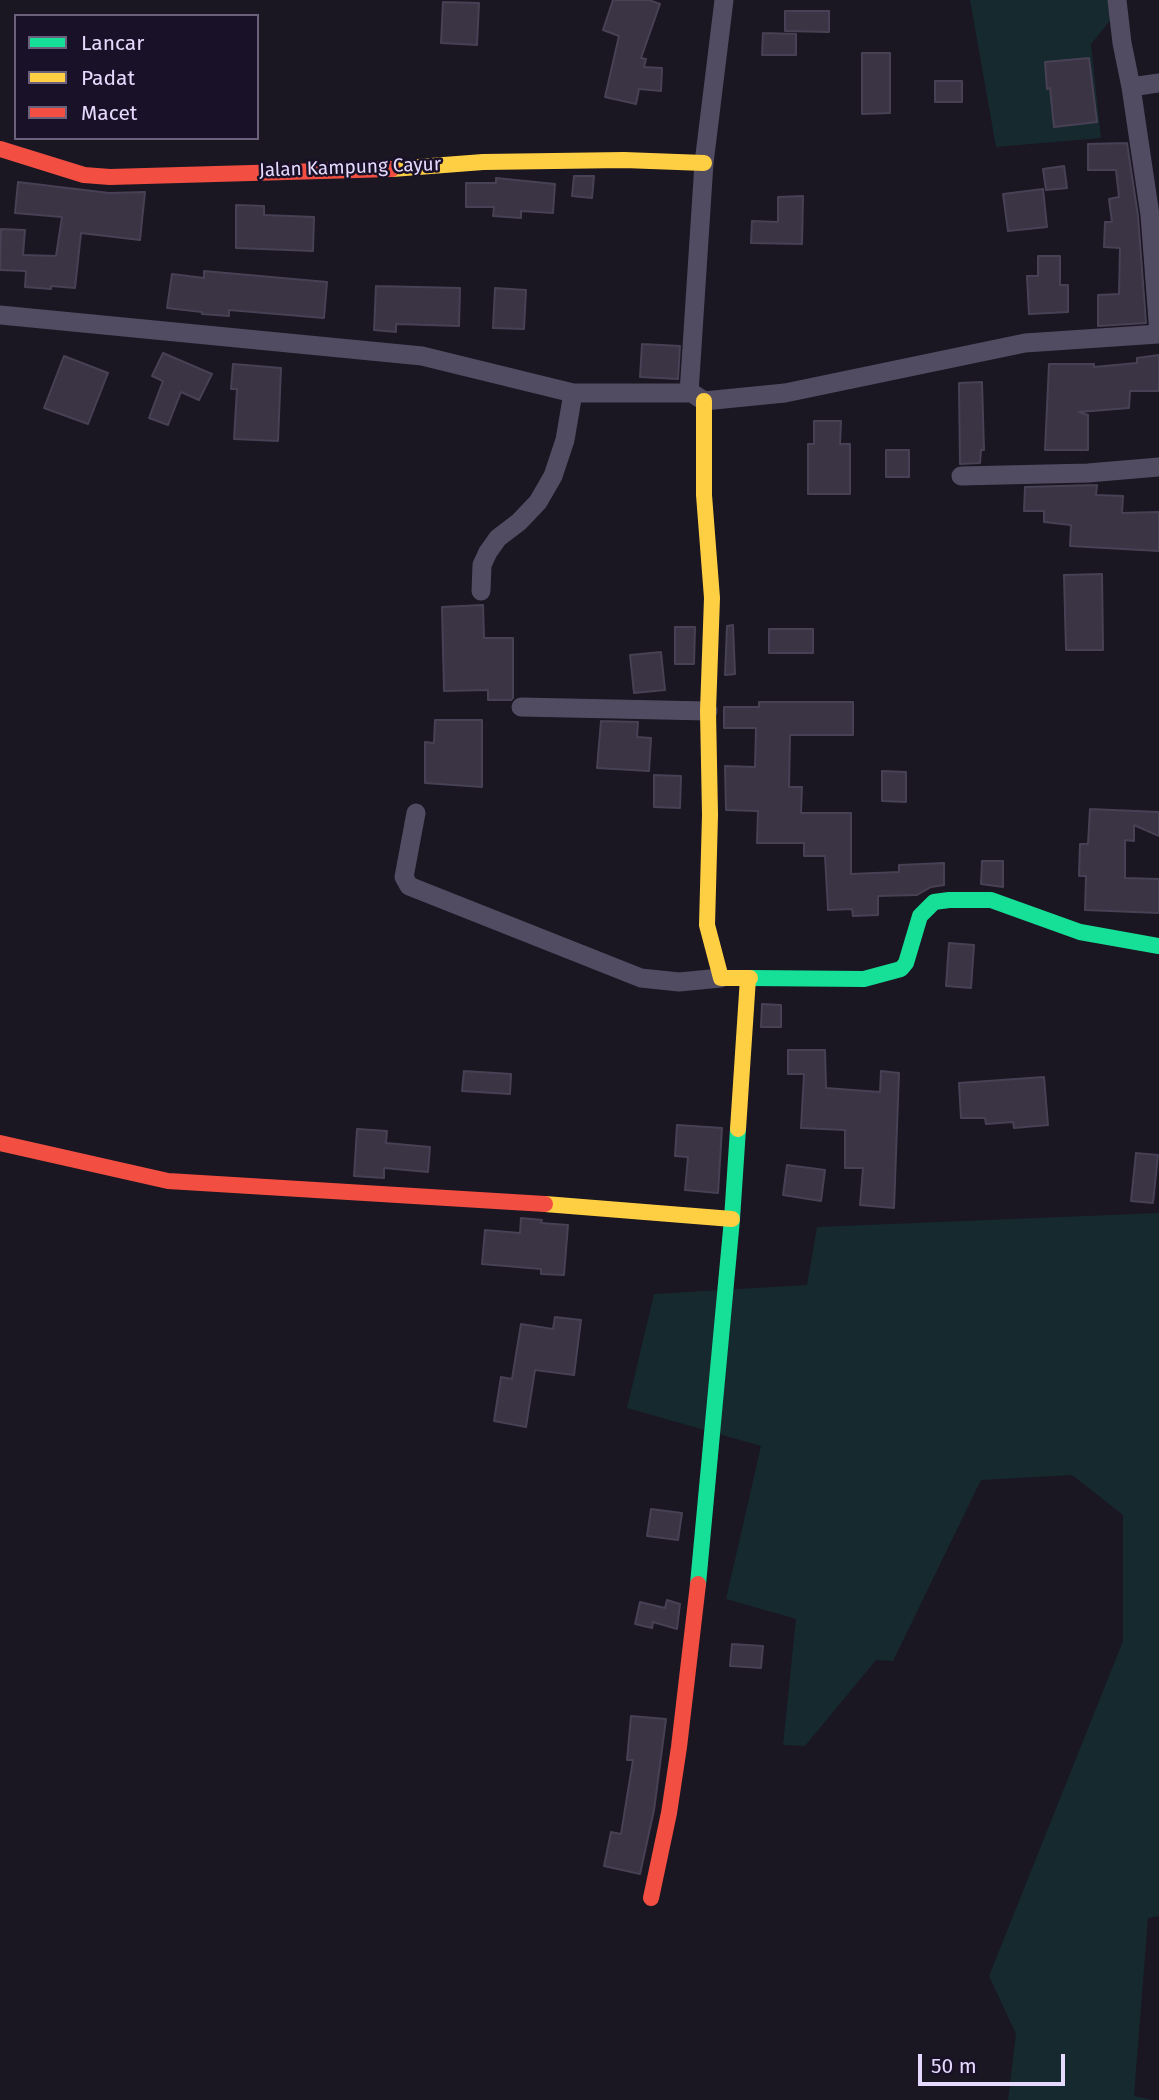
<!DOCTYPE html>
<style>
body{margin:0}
#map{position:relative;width:1159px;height:2100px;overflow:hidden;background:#1a1622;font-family:"Fira Sans",sans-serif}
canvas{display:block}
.legend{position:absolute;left:14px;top:14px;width:245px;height:126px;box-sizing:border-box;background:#191127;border:2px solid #6b617d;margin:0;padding:9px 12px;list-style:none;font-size:21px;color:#e5dafd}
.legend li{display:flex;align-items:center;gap:14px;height:35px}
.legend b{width:35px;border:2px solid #6b617d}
.scale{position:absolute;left:918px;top:2054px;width:147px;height:32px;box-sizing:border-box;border:4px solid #e5dafd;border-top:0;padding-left:9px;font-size:21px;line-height:24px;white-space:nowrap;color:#e5dafd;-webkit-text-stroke:5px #191127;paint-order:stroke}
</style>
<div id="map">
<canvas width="1159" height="2100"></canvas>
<ul class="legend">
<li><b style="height:9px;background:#16e098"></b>Lancar</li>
<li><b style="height:9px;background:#ffcf43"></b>Padat</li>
<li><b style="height:9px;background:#f24e42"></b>Macet</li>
</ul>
<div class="scale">50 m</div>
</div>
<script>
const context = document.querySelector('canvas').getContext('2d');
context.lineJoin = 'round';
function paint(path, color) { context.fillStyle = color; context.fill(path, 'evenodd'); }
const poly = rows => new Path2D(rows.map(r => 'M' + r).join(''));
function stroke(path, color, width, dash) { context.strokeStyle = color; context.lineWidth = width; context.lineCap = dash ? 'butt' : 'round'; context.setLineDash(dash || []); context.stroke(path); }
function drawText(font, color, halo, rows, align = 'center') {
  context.font = font + ' "Fira Sans",sans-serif'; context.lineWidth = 5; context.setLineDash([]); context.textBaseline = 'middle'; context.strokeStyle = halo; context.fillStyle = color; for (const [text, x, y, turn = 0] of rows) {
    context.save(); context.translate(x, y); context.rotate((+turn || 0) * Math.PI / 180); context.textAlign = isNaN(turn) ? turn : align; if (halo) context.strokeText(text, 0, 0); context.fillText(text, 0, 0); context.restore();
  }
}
const green = poly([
 [970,0,1127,0,1091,44,1101,138,996,147],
 [1159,1213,1159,1916,1148,1918,1134,2096,1152,2100,1008,2100,1016,2034,989,1976,1123,1641,1123,1515,1072,1475,981,1480,893,1661,876,1660,805,1746,783,1745,796,1619,726,1599,761,1446,627,1408,654,1294,807,1285,817,1227]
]);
const building = poly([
 [613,0,649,0,660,4,641,58,646,59,644,67,662,68,661,91,639,89,636,104,605,97,619,36,603,30,613,0],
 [443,2,479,3,477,45,441,43,443,2],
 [785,11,829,11,829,32,785,31,785,11],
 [763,33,796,34,796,55,762,55,763,33],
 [862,53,890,53,890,113,862,114,862,53],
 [1089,58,1097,122,1054,127,1050,88,1047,89,1045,62,1089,58],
 [935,81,962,81,962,102,935,102,935,81],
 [1127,143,1138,216,1146,323,1098,326,1098,295,1119,294,1120,248,1104,247,1105,222,1112,222,1109,199,1119,197,1116,170,1088,170,1088,144,1127,143],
 [1064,166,1067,188,1046,190,1043,169,1064,166],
 [574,176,594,176,592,198,572,196,574,176],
 [496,178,555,184,553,213,521,211,521,218,493,216,494,207,466,207,466,183,496,183,496,178],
 [18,182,109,193,145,192,140,240,81,233,75,288,51,286,51,289,25,287,26,271,0,270,1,229,25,230,23,255,56,256,62,217,15,213,18,182],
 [1043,189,1047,227,1008,231,1003,194,1043,189],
 [803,196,802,244,751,243,752,221,778,222,778,197,803,196],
 [236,205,264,206,264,215,314,217,313,251,236,248,236,205],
 [1038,256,1060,256,1060,285,1068,285,1068,312,1029,314,1027,276,1038,276,1038,256],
 [204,271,327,282,324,318,229,310,229,316,202,314,202,312,167,308,172,274,204,278,204,271],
 [376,286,460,288,459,326,396,324,396,332,374,330,376,286],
 [495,288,526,290,524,329,493,328,495,288],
 [642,344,680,346,678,379,640,377,642,344],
 [163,353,212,374,199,400,181,392,168,425,149,418,163,381,152,376,163,353],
 [1159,355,1159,391,1130,391,1129,408,1079,412,1088,415,1088,450,1045,450,1049,364,1094,364,1094,367,1137,363,1137,358,1159,355],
 [64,356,108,373,88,424,44,408,64,356],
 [233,364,281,368,278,441,234,439,237,389,231,389,233,364],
 [982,382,984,450,981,450,980,463,960,464,959,383,982,382],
 [814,421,841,421,840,444,850,444,850,494,808,494,808,444,814,444,814,421],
 [886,450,909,450,909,477,886,477,886,450],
 [1097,485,1096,495,1123,496,1122,513,1159,512,1159,551,1070,546,1071,525,1044,522,1044,511,1024,511,1025,487,1097,485],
 [1102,574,1103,650,1066,650,1064,575,1102,574],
 [483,605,484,638,513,638,513,698,511,700,488,700,488,690,444,691,442,607,483,605],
 [733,625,735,674,725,675,727,626,733,625],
 [675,627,695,627,694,664,675,664,675,627],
 [769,629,813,629,813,653,769,653,769,629],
 [661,652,665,690,634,693,630,655,661,652],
 [759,702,853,702,853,735,790,735,789,787,802,787,801,813,851,813,851,874,899,872,899,865,944,863,944,885,931,887,917,895,878,896,878,915,853,916,852,909,828,910,825,856,804,856,804,843,757,843,758,811,726,810,725,766,755,767,756,728,724,728,724,707,759,707,759,702],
 [435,720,482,720,482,787,425,783,425,742,434,743,435,720],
 [601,721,638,722,637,737,651,738,649,771,597,768,601,721],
 [882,771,906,772,906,802,882,801,882,771],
 [654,775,681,776,680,808,654,807,654,775],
 [1090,809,1159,812,1159,836,1134,825,1134,841,1125,840,1125,878,1159,879,1159,913,1085,910,1086,876,1079,876,1080,844,1088,844,1090,809],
 [982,861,1003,861,1003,887,981,884,982,861],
 [949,943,974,945,971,988,946,986,949,943],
 [762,1004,781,1005,781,1027,761,1027,762,1004],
 [788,1050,825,1050,826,1088,880,1092,881,1071,899,1073,894,1208,860,1205,863,1168,845,1168,845,1130,801,1128,804,1074,788,1074,788,1050],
 [464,1071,511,1074,510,1094,462,1091,464,1071],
 [1044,1077,1048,1125,1014,1128,1013,1122,986,1124,985,1118,961,1118,959,1083,1044,1077],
 [677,1125,722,1128,718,1193,685,1190,688,1157,675,1156,677,1125],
 [357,1129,387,1131,386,1143,430,1147,428,1172,384,1168,384,1178,354,1176,357,1129],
 [1136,1153,1158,1155,1153,1203,1131,1201,1136,1153],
 [787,1165,825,1170,821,1201,783,1195,787,1165],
 [521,1218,542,1220,541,1223,568,1225,564,1275,541,1274,541,1269,482,1264,485,1230,520,1233,521,1218],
 [555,1317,581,1320,574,1375,535,1370,526,1427,494,1421,501,1377,512,1379,521,1324,553,1329,555,1317],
 [651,1509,682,1513,678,1540,647,1536,651,1509],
 [667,1600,680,1604,677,1629,653,1622,652,1628,635,1624,640,1602,665,1608,667,1600],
 [732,1644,763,1646,761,1668,730,1666,732,1644],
 [631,1716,666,1719,654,1810,640,1874,604,1866,611,1832,621,1834,633,1760,627,1760,631,1716]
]);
const street = poly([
 [1117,0,1122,43,1131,87],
 [1159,83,1131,87,1150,215,1159,334],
 [0,315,422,356,573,393],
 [695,395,704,401,785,393,1025,343,1159,334],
 [961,476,1088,473,1159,467],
 [481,591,482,565,488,552,498,538,519,522,538,502,553,476,565,440,573,393,689,393,704,163,724,0],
 [521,707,708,711],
 [416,813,404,877,409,886,641,978,679,982,721,978]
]);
const fast = poly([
 [750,978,864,979,901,969,906,963,920,916,934,902,949,900,991,900,1080,932,1159,946],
 [698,1584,732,1219,738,1129]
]);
const slow = poly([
 [392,169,483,162,624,160,704,163],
 [704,401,704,495,712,598,708,711,710,815,707,925,721,978,750,978],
 [738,1129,748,978],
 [545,1204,732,1219]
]);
const jam = poly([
 [0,149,84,175,110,177,392,169],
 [0,1143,168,1181,545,1204],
 [651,1898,669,1813,679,1747,698,1584]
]);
const streetNames = [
 ["Jalan Kampung Cayur",350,168,-2]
];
paint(green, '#16292f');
paint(building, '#3a3444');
stroke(building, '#484155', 2);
stroke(street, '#514c62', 19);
stroke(fast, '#16e098', 16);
stroke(slow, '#ffcf43', 16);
stroke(jam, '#f24e42', 16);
drawText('19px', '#e5dafd', '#191127', streetNames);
</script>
